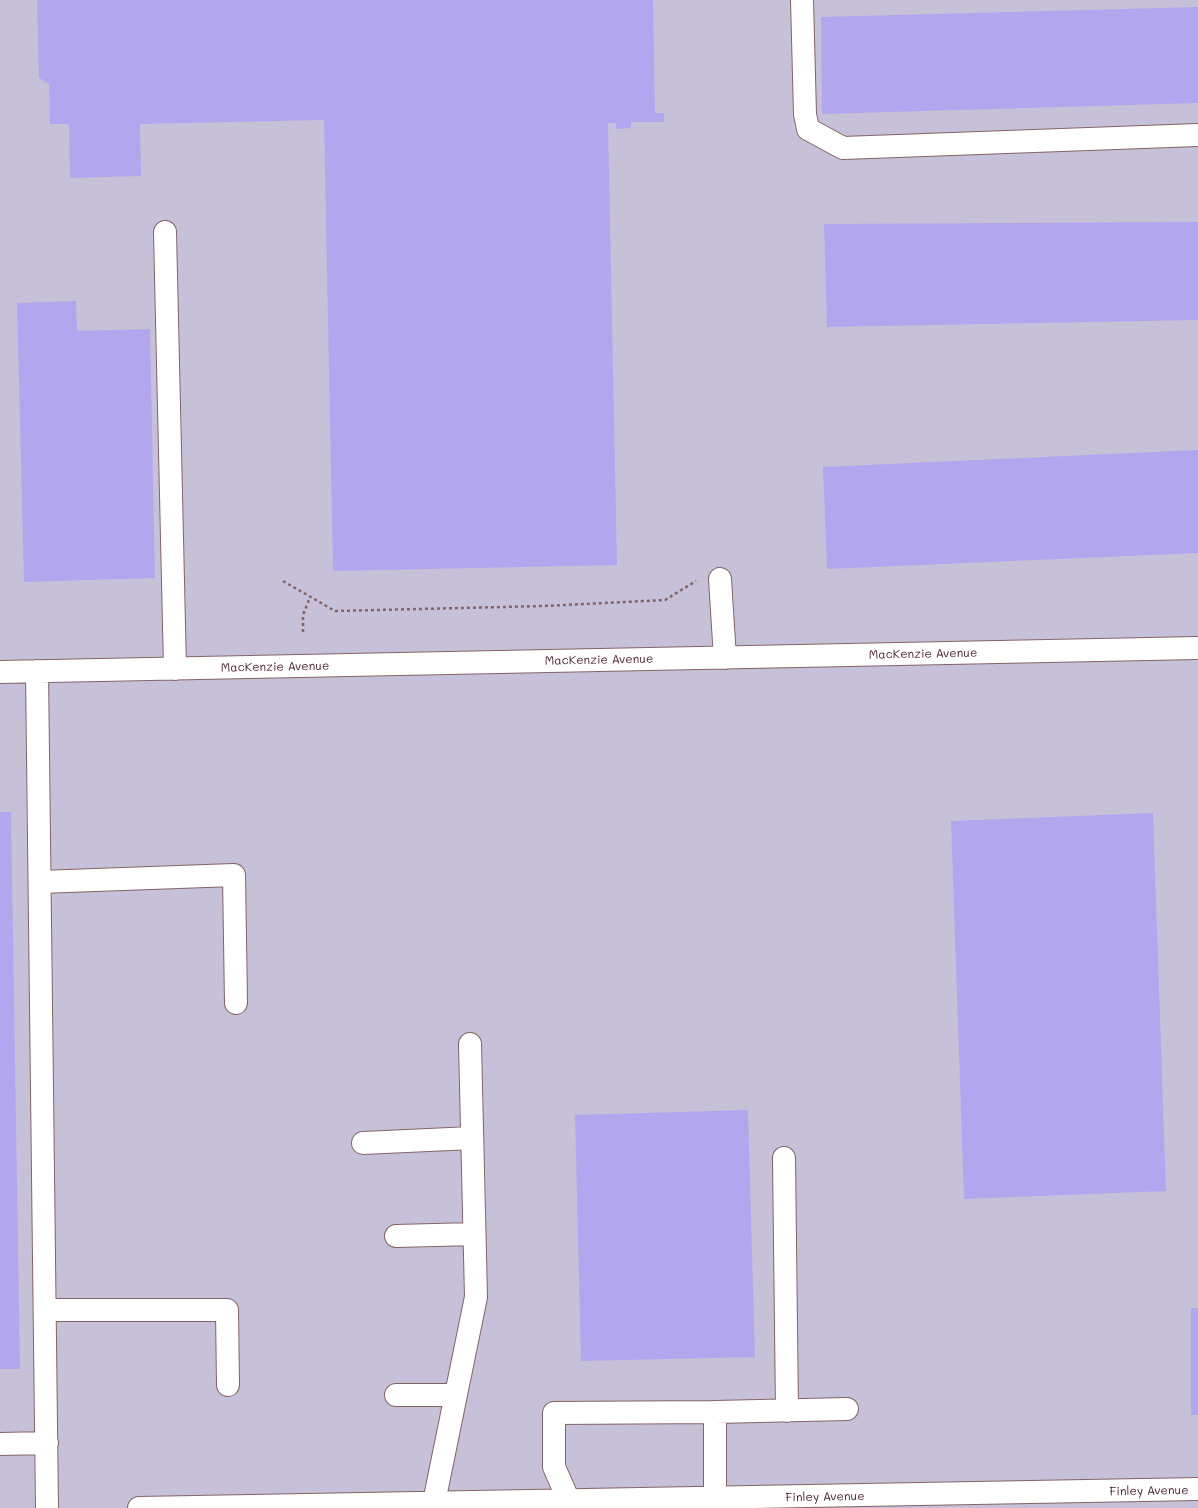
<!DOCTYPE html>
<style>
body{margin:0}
canvas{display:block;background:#efe5c8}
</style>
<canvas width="1198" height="1508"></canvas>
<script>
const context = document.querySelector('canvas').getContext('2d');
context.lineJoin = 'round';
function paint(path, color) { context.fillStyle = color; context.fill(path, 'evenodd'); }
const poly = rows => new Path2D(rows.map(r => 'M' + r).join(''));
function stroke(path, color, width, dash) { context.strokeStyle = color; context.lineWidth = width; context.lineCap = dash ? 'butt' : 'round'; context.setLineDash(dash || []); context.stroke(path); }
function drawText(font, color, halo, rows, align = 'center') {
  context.font = font + ' Mali,sans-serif'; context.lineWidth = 3; context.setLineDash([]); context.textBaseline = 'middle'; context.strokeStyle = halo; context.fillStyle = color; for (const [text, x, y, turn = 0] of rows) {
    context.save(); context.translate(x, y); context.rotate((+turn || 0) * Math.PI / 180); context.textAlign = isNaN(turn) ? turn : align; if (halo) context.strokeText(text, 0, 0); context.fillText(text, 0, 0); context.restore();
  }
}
const industrial = poly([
 [0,0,1198,0,1198,1508,0,1508]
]);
const building = poly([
 [37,0,653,0,655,113,664,113,664,122,631,122,631,128,616,129,616,123,608,123,617,565,333,571,324,120,140,124,141,176,70,178,69,124,50,124,49,84,39,78],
 [1198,7,1198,103,822,114,821,17],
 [1198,222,1198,320,827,327,824,224],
 [76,301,77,331,150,329,155,578,24,582,17,303],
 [1198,450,1198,553,827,569,823,467],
 [0,812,11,812,20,1369,0,1369],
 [1153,813,1166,1191,964,1199,951,821],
 [748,1110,755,1357,581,1361,575,1115],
 [1191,1308,1198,1308,1198,1415,1191,1415]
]);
const path = poly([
 [283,581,335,611,544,606,665,600,696,581],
 [303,632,303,615,310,597]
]);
const minor = poly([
 [802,0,805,114,808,129,843,148,1198,135],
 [165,232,175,669],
 [720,579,725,658],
 [37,671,47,1508],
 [0,672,1198,648],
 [40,882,234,875,236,1003],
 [363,1143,472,1138],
 [784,1158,787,1411],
 [396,1236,474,1234],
 [45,1310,227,1310,228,1385],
 [396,1395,455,1395],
 [715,1412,847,1409],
 [0,1444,47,1443],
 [434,1502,476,1297,470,1044],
 [139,1508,1198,1489],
 [569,1508,569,1501,554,1467,554,1413,715,1412,715,1499]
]);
const streetNames = [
 ["MacKenzie Avenue",923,654,-1],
 ["MacKenzie Avenue",599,660,-1],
 ["MacKenzie Avenue",275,667,-1],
 ["Finley Avenue",1149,1491,-1],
 ["Finley Avenue",825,1497,-1]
];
paint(industrial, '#c7c0d9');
paint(building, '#b2a7ee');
stroke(minor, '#846462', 24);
stroke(path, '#846462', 2.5, [3, 3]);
stroke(minor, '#fff', 22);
drawText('12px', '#4a1f2b', '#fff', streetNames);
</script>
